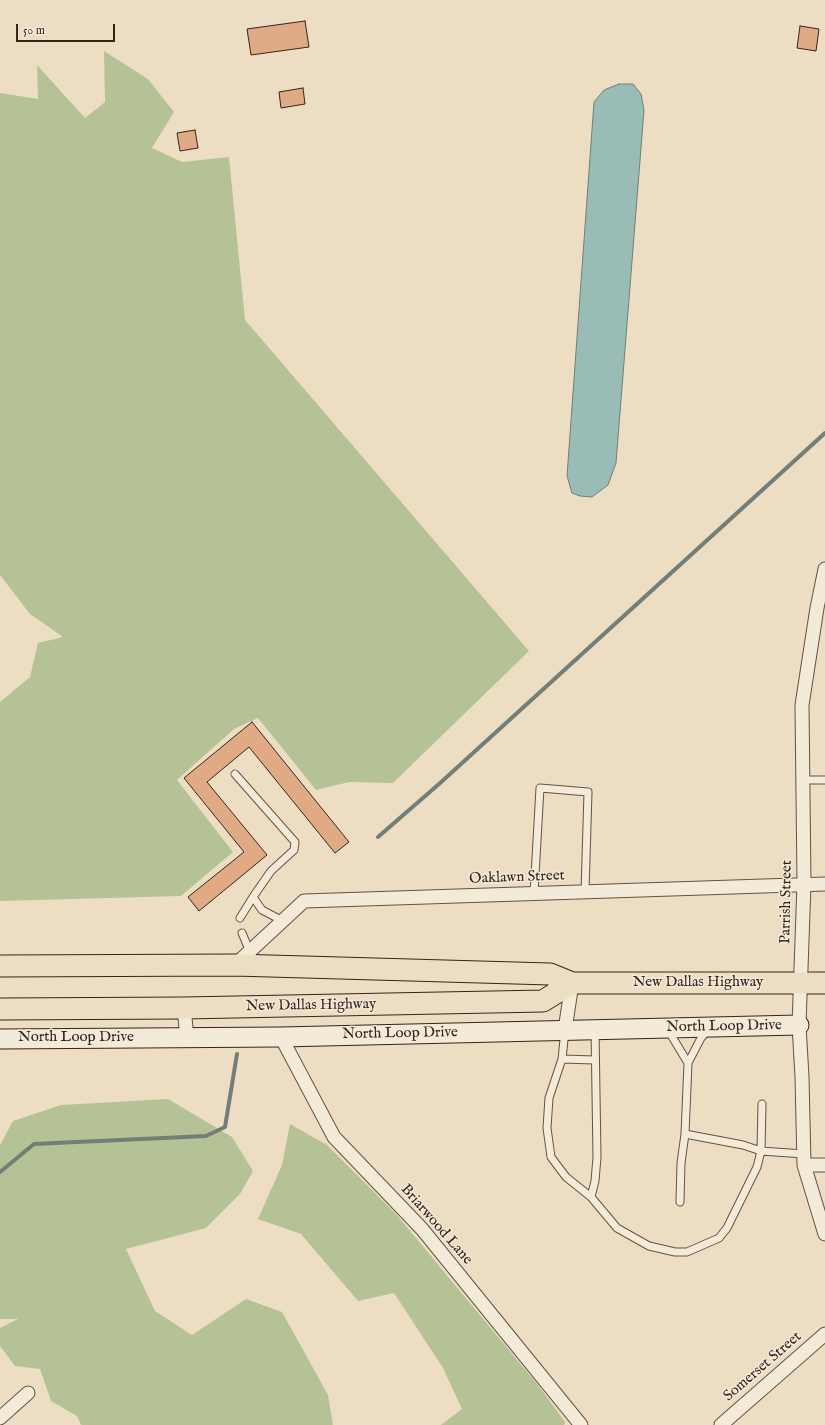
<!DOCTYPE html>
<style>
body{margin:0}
#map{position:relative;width:825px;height:1425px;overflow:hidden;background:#eddec3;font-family:"IM FELL English",serif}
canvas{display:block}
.scale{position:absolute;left:16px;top:24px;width:99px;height:18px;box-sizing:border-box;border:2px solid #35241c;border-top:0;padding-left:5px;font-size:12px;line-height:14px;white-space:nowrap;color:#35241c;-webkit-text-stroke:3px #f3ead8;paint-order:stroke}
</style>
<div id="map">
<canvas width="825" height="1425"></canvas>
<div class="scale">50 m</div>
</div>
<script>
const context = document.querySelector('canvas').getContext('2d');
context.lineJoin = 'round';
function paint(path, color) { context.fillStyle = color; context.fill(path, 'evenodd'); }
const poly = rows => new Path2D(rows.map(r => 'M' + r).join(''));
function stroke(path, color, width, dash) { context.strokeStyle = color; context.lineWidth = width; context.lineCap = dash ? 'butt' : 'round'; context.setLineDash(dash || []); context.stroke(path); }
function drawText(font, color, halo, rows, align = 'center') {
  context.font = font + ' "IM FELL English",serif'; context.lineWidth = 3; context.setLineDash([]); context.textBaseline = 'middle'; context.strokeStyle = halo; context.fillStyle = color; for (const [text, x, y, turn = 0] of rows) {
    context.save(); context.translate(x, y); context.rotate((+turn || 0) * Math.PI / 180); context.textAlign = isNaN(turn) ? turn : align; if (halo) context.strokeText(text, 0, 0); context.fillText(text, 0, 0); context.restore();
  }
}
const green = poly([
 [104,51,148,79,174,112,152,148,182,162,229,157,245,320,529,651,393,783,349,782,316,790,258,718,234,729,177,780,233,852,181,896,0,901,0,702,30,677,38,643,63,637,30,614,0,575,0,93,38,99,37,65,85,118,105,102],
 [168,1099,232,1137,253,1171,240,1194,206,1228,126,1249,155,1311,192,1335,246,1299,282,1312,328,1395,333,1425,81,1425,77,1416,51,1401,40,1369,15,1366,0,1346,0,1328,18,1319,0,1319,0,1145,13,1121,61,1105],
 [290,1124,327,1145,396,1214,538,1385,565,1422,564,1425,441,1425,462,1409,443,1368,394,1293,358,1301,301,1234,258,1219,282,1165]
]);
const water = poly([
 [619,84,633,84,641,94,644,110,616,463,608,485,592,497,580,496,572,493,567,476,594,102,604,90,619,84]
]);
const stream = poly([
 [378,837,439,784,825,433],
 [0,1172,34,1144,206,1136,225,1127,237,1054]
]);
const building = poly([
 [305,21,309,47,251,55,247,29,305,21],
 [800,26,819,29,816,51,797,48,800,26],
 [303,88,305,104,281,108,279,92,303,88],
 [195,130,198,148,180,151,177,133,195,130],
 [252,722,349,842,335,853,249,747,207,782,267,855,199,911,188,897,244,852,184,778,252,722]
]);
const lane = poly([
 [235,774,295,842,294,850,271,871,253,897,262,910,283,921],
 [803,780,825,780],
 [534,893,540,788,588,792,585,892],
 [240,918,253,897],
 [242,933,250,952],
 [565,1030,562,1059,549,1098,547,1128,551,1157,566,1177,591,1197,617,1228,649,1246,675,1252,687,1252,719,1238,727,1228,757,1167,761,1151,762,1104],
 [668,1030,688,1063],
 [707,1031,701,1038,688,1063,685,1134,743,1145,761,1151,804,1154],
 [562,1059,595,1060],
 [591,1197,595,1181,597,1157,595,1030],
 [680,1202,681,1163,685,1134]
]);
const street = poly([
 [825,569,817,608,802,705,804,884,799,1025,802,1077,804,1165,825,1234],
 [235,965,304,901,825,884],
 [184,1008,187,1038],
 [565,1030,572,983],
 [281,1037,334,1137,422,1229,581,1425],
 [804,1165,825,1165],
 [0,1418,28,1393],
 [721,1425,825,1334]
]);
const secondary = poly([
 [0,1039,281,1037,799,1025]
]);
const primary = poly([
 [0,966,235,965,550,974,572,983,825,983],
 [0,1009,184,1008,543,1001,572,983]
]);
const streetNames = [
 ["Oaklawn Street",517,878,-2],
 ["Parrish Street",787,902,-89],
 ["New Dallas Highway",698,983],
 ["New Dallas Highway",311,1006,-1],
 ["North Loop Drive",724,1027,-1],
 ["North Loop Drive",400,1034,-1],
 ["North Loop Drive",76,1038],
 ["Briarwood Lane",436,1225,49],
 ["Somerset Street",763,1367,-41]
];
paint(green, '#b5c295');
paint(water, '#99bcb6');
stroke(water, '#717f78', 1);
stroke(stream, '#717f78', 4);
paint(building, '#e0aa85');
stroke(building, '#35241c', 1);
stroke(lane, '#635246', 9);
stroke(street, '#635246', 15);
stroke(secondary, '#35241c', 21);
stroke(primary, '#35241c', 23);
stroke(lane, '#f3ead8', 7);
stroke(street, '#f3ead8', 13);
stroke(secondary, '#f3ead8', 19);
stroke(primary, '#eddec3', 21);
drawText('15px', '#35241c', '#f3ead8', streetNames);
</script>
